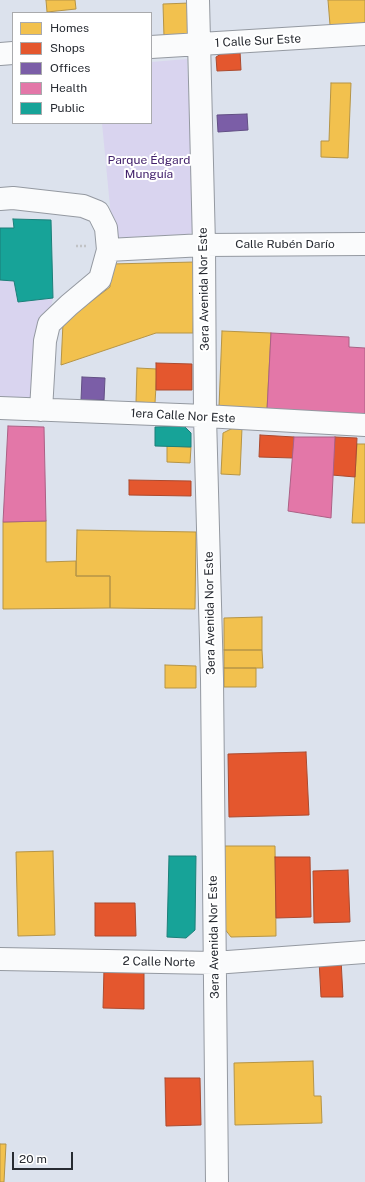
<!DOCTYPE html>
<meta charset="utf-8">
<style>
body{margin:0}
#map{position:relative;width:365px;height:1182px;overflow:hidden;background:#dce2ed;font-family:"Public Sans",sans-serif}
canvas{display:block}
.legend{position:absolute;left:12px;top:12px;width:140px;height:112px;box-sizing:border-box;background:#fff;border:1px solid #a9aaad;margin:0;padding:5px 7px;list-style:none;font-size:12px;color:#272b32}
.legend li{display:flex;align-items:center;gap:8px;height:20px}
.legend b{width:20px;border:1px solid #a9aaad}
.scale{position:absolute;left:12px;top:1152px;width:61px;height:18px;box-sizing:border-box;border:2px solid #272b32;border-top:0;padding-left:5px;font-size:12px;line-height:14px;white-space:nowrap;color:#272b32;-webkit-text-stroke:3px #fff;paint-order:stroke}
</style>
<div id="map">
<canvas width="365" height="1182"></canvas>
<ul class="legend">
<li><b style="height:11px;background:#f2c14e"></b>Homes</li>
<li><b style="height:11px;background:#e4572e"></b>Shops</li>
<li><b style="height:11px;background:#7b5ea7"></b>Offices</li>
<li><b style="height:11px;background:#e377a8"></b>Health</li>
<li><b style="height:11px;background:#17a398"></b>Public</li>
</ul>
<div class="scale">20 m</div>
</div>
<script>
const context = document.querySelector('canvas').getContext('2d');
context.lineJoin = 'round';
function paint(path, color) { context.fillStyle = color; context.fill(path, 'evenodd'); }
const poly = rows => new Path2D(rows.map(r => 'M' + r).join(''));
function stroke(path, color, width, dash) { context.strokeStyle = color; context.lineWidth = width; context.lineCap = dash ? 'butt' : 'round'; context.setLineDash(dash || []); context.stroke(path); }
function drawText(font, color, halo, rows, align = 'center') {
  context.font = font + ' "Public Sans",sans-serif'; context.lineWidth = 4; context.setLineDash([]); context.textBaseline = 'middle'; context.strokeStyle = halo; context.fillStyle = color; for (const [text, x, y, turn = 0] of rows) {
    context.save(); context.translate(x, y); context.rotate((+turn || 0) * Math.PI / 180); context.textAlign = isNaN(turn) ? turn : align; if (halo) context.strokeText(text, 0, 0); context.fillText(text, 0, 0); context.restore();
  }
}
const green = poly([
 [187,59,195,230,189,234,113,238,102,123,151,123,151,62],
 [0,280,14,281,19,302,53,298,31,400,0,399]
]);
const homes = poly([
 [46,0,75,0,76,9,47,12,46,0],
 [328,0,365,0,365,24,330,25,328,0],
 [190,3,192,36,164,37,163,4,190,3],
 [331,83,351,83,348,158,321,157,321,141,329,141,331,83],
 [195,262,193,333,156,333,61,365,63,323,110,287,111,264,195,262],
 [222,331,271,333,267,410,219,407,222,331],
 [137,368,157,369,155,403,136,402,137,368],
 [233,428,242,428,240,475,221,474,223,433,233,428],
 [357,444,365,444,365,523,352,523,357,444],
 [167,446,191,447,190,463,167,462,167,446],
 [46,521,46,562,76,561,76,576,110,576,110,608,3,609,3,522,46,521],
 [77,530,196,532,195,609,110,608,110,576,76,576,77,530],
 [262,617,262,650,224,650,224,618,262,617],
 [224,650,262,650,263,668,224,668,224,650],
 [165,665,196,666,196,688,165,688,165,665],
 [224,668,256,668,256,687,224,687,224,668],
 [223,846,275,846,276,936,231,937,224,928,223,846],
 [53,851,55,935,18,936,16,852,53,851],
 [313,1061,314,1096,321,1096,322,1123,235,1125,234,1063,313,1061],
 [0,1144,6,1144,4,1182,0,1182,0,1144]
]);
const shops = poly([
 [240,51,241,70,217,71,216,57,224,52,240,51],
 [156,363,192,364,192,390,156,390,156,363],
 [260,435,294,437,293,458,259,457,260,435],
 [335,437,357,438,355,477,332,475,335,437],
 [129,480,191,481,191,496,129,495,129,480],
 [306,752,309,815,229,817,228,754,306,752],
 [275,857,310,857,311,917,276,918,275,857],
 [348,870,350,922,314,923,313,871,348,870],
 [95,903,135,903,136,936,95,936,95,903],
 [341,959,343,997,321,997,319,960,341,959],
 [104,969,144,969,144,1009,103,1008,104,969],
 [165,1078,200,1078,201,1125,166,1126,165,1078]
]);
const offices = poly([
 [247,114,248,130,218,132,217,115,247,114],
 [82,377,105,378,104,400,81,400,82,377]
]);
const health = poly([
 [271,333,349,337,349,347,365,348,365,414,267,410,271,333],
 [8,426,44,427,46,521,3,522,8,426],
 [294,437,335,437,331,518,288,511,294,437]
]);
const public = poly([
 [13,219,51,220,53,298,18,302,14,281,0,280,0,228,14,228,13,219],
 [184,426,191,433,191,447,155,446,155,427,184,426],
 [169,856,196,856,195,930,186,938,167,937,169,856]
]);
const path = poly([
 [76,246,87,246]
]);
const minor = poly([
 [198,0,204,245,205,416,212,679,217,1182],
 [151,47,365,34],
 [0,54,13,53],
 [0,199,13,198,83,206,98,212,106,228,108,250,100,279,69,305,49,324,45,341,41,410],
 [108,250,204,245,365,244],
 [0,408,205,416,365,425],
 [0,959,214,963,365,952]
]);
const streetNames = [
 ["1 Calle Sur Este",258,41,-3],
 ["Calle Rubén Darío",285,244],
 ["3era Avenida Nor Este",204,289,-91],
 ["1era Calle Nor Este",183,416,3],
 ["3era Avenida Nor Este",210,613,-91],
 ["3era Avenida Nor Este",214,937,-91],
 ["2 Calle Norte",159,962,1]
];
const parkNames = [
 ["Parque Édgard",149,160],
 ["Munguía",149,174]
];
paint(green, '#d9d4ef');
paint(homes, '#f2c14e');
stroke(homes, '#b59446', 1);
paint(shops, '#e4572e');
stroke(shops, '#ab4a2f', 1);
paint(offices, '#7b5ea7');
stroke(offices, '#624f84', 1);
paint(health, '#e377a8');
stroke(health, '#ab6085', 1);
paint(public, '#17a398');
stroke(public, '#1c7f79', 1);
stroke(minor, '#9499a1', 24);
stroke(path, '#c1c3c6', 2.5, [2, 2]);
stroke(minor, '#fafbfc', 22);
drawText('12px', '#272b32', '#fff', streetNames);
drawText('12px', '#43226c', '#fff', parkNames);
</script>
